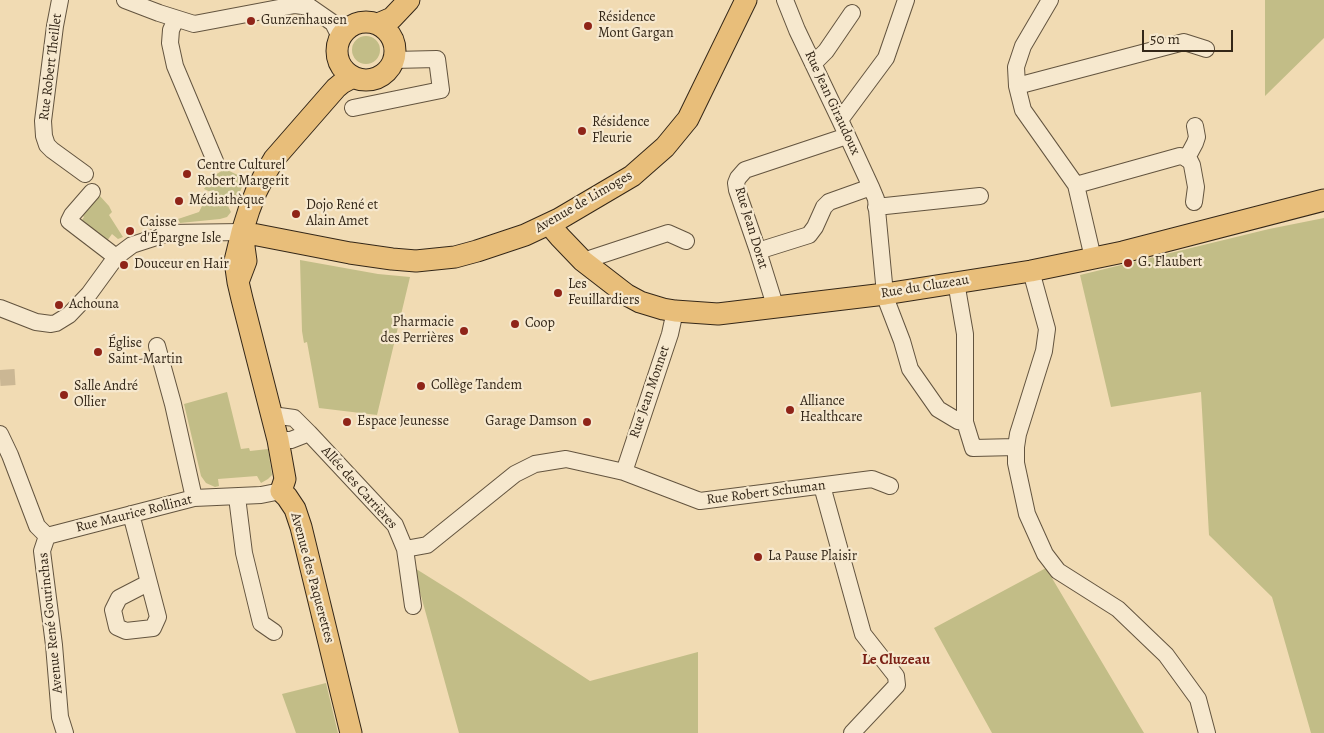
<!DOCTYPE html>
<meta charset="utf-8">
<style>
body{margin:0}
#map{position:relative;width:1324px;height:733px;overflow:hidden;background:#f1dbb3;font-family:Alegreya,serif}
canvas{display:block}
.scale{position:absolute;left:1142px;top:30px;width:91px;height:22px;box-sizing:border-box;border:2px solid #342718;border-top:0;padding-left:6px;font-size:15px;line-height:18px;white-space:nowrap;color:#342718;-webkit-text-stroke:4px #f6e8ce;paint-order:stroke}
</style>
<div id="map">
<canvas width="1324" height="733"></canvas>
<div class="scale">50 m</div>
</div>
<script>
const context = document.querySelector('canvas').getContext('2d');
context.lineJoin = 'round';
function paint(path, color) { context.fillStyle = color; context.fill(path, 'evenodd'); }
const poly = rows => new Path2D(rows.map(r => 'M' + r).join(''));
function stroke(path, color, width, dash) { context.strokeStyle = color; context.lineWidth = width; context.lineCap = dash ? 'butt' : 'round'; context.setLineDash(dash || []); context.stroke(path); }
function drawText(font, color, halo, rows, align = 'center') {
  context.font = font + ' Alegreya,serif'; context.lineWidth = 4.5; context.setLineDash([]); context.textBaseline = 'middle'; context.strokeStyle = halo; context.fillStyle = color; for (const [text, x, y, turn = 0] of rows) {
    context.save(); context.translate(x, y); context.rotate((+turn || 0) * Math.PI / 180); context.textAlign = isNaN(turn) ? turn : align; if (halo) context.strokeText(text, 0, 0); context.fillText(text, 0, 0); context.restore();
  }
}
const green = poly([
 [1265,0,1324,0,1324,38,1265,96],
 '352 50a14 14 0 1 1 28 0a14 14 0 1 1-28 0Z',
 [225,169,244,178,245,180,237,199,232,202,204,189,210,178],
 [99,195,109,206,112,212,109,215,123,237,118,239,112,234,107,241,82,220,84,217,82,215],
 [206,198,228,206,231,212,227,217,220,219,180,223,178,219,199,212],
 [1324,218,1324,733,1311,733,1272,597,1209,535,1201,392,1111,407,1080,275,1269,229],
 [300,260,378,274,410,277,377,415,319,408,307,342,304,343,302,331],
 [227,392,241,449,249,448,250,451,268,449,272,475,268,479,261,483,257,476,218,479,219,486,215,487,206,483,201,476,184,404],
 [413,567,461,597,590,681,698,652,698,733,459,733],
 [1046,568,1144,733,992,733,934,628],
 [326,683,338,733,296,733,282,694]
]);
const minorTunnel = poly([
 [0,378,15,377]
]);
const minor = poly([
 [60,0,55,26,43,121,44,136,47,145,52,150,85,174],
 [125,0,159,13,194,24,295,5,310,7,333,23,340,37],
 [785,0,797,30,840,120,871,187,876,199,885,294,887,302,902,341,910,369,938,409,958,421,965,422],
 [1050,0,1023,46,1016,67,1017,86,1023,110,1076,185,1093,258],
 [176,19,171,30,170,43,175,66,215,161],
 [813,64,826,51,852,13],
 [1017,86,1184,42,1206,49],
 [353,108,441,90,437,59,393,60],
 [840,120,886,58,906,0],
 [1187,158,1195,143,1197,137,1195,126],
 [1076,185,1180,156,1184,157,1190,161,1192,165,1196,187,1194,202],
 [92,192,72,215,69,221,116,257],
 [876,207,980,196],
 [758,251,809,235,815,227,824,207,829,202,871,187],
 [583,261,668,233,686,241],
 [1031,271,1047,329,1044,351,1018,434,1016,447,1016,463,1027,514,1045,554,1058,571,1118,609,1166,655,1198,699,1207,733],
 [956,282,965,334,965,422,973,448,1016,447],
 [774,307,773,299,758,251,737,190,736,183,738,178,745,170,847,136],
 [0,308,36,322,51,324,56,323,69,315,89,294,116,257,132,245,169,233,242,232],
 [157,346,173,404,194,498],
 [272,415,294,418,309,433,291,440,278,440],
 [309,433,395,525,405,549,413,606],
 [0,434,10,455,37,526,47,536],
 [624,472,670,334,675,311],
 [822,486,863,634,896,676,897,685,852,733],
 [237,497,244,553,261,623,274,632],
 [131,514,158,617,153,628,126,631,117,627,113,610,119,598,148,583],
 [47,536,194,498,261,495,281,491],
 [47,536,42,551,54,645,60,717,65,733],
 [405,549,427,545,515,474,535,464,566,459,624,472,700,501,872,479,890,486]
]);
const major = poly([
 '337 51a29 29 0 1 1 58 0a29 29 0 1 1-58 0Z',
 [378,24,392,18,409,0],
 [353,77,342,83,336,88,274,159,264,176,256,192,249,210,242,232,350,253,392,259,416,261,455,257,477,251,525,235,559,219,632,176,665,147,688,119,746,0],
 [549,224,560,237,583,261,627,295,640,302,663,309,675,311,718,314,885,294,1031,271,1123,252,1324,200],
 [238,282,246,261,242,232,235,261,238,282,242,299,278,440,285,479,281,491,287,497,295,509,301,527,351,733]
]);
const markers = [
 [251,21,5,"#8f2418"],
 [588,26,5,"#8f2418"],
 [582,131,5,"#8f2418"],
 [187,174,5,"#8f2418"],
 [179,201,5,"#8f2418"],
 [296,214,5,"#8f2418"],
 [130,231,5,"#8f2418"],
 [1128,263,5,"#8f2418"],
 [124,265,5,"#8f2418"],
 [558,293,5,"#8f2418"],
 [59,305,5,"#8f2418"],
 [515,324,5,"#8f2418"],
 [464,331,5,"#8f2418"],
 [98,352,5,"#8f2418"],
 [421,386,5,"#8f2418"],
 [64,395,5,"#8f2418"],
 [790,410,5,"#8f2418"],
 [347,422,5,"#8f2418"],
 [587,422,5,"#8f2418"],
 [758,557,5,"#8f2418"]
];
const poiNames = [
 ["Résidence",598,18],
 ["Mont Gargan",598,34],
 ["Gunzenhausen",261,21],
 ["Résidence",592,123],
 ["Fleurie",592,139],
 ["Centre Culturel",197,166],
 ["Robert Margerit",197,182],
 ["Médiathèque",189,201],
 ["Dojo René et",306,206],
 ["Alain Amet",306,222],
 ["Caisse",140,223],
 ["d'Épargne Isle",140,239],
 ["G. Flaubert",1138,263],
 ["Douceur en Hair",134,265],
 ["Les",568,285],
 ["Feuillardiers",568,301],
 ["Achouna",69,305],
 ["Pharmacie",454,323,"right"],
 ["des Perrières",454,339,"right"],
 ["Coop",525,324],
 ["Église",108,344],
 ["Saint-Martin",108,360],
 ["Collège Tandem",431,386],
 ["Salle André",74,387],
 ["Ollier",74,403],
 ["Alliance",800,402],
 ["Healthcare",800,418],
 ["Espace Jeunesse",357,422],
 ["Garage Damson",577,422,"right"],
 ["La Pause Plaisir",768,557]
];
const streetNames = [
 ["Rue Robert Theillet",51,67,-83],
 ["Rue Jean Giraudoux",832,103,65],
 ["Avenue de Limoges",584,202,-30],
 ["Rue Jean Dorat",751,228,73],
 ["Rue du Cluzeau",925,287,-9],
 ["Rue Jean Monnet",650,392,-71],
 ["Allée des Carrières",359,488,48],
 ["Rue Robert Schuman",766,493,-7],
 ["Rue Maurice Rollinat",134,514,-14],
 ["Avenue des Paquerettes",312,578,75],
 ["Avenue René Gourinchas",51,623,-96]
];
const neighbourhoodNames = [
 ["Le Cluzeau",896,660]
];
paint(green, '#c2bd87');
stroke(minorTunnel, '#cbb794', 16, [16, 8]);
stroke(minor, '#63543f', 18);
stroke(major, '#342718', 23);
stroke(minor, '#f6e8ce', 16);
stroke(major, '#e8be7a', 21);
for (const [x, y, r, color] of markers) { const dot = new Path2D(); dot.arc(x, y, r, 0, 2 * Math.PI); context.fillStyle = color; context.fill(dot); stroke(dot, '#f6e8ce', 2); }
drawText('14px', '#342718', '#f6e8ce', poiNames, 'left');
drawText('14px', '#342718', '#f6e8ce', streetNames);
drawText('bold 15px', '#7a1f14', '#f6e8ce', neighbourhoodNames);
</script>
